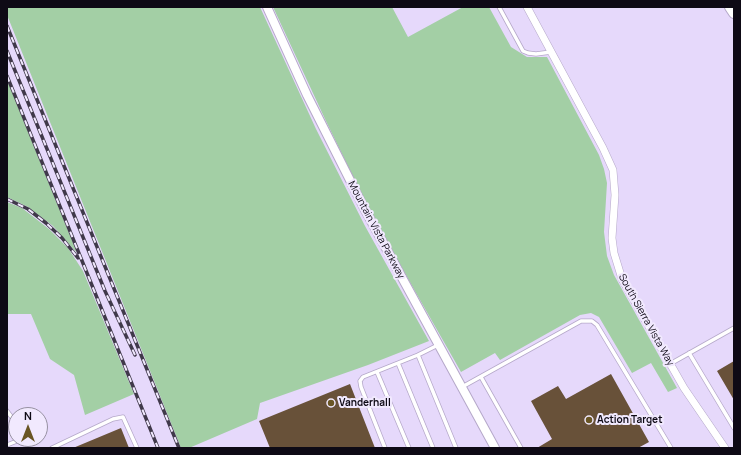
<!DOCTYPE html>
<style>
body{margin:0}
#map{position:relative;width:741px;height:455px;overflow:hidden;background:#e6d9fb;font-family:Manrope,sans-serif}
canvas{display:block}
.frame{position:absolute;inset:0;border:8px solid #0e0a15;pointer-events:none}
.north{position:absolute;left:8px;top:407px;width:40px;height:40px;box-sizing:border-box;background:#f1e9fe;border:1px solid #9690a1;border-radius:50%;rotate:0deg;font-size:11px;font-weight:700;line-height:16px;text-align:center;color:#0e0a15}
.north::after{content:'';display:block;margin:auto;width:14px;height:18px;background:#695524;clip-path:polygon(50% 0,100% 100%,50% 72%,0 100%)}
</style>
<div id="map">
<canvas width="741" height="455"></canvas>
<div class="frame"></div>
<div class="north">N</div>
</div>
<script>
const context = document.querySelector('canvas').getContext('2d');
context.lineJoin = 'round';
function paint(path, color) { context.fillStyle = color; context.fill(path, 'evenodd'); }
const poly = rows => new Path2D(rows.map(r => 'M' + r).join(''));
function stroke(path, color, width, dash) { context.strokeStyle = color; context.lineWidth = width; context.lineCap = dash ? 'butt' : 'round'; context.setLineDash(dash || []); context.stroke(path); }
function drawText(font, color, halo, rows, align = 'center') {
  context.font = font + ' Manrope,sans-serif'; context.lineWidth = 4; context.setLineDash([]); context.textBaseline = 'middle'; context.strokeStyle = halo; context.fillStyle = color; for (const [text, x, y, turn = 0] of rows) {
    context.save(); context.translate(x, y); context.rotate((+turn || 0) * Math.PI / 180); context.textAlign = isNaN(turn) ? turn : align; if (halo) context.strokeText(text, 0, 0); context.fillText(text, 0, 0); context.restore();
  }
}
const green = poly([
 [7,7,260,7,316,129,365,226,429,341,368,365,260,403,257,419,189,448,181,448,7,15],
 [273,7,392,7,408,37,463,7,489,7,511,47,527,57,547,57,599,155,604,169,607,183,604,232,607,256,614,275,677,388,668,392,651,363,632,373,599,317,591,313,580,315,500,360,495,353,461,372,370,212,325,119],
 [7,80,77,253,53,226,28,207,7,197],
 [7,202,22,208,49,229,68,248,83,271,134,394,85,415,74,375,50,359,31,314,7,314]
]);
const building = poly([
 [734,361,734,400,717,371],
 [611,374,649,442,638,448,537,448,552,439,531,401,558,386,566,399],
 [350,384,375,448,270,448,259,421],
 [121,428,129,448,73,448]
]);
const service = poly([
 [499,7,523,51,528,53,536,54,551,52],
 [438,345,418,355,456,448],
 [689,353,734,428],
 [398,363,433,448],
 [670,364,734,328],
 [377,372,409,448],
 [481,377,521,448],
 [462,387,581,321,592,321,597,325,671,448],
 [7,411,16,423],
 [7,445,22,439],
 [52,448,113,419,123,417,137,448],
 [385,448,361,387,360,381,363,377,418,355]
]);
const minor = poly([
 [527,7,603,148,613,170,615,195,612,238,614,253,622,279,684,388,725,448]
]);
const tertiary = poly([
 [267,7,307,95,364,208,495,448]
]);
const primary = poly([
 [730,7,734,13]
]);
const rail = poly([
 [7,26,179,448],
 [7,51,105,291,135,355],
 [7,76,158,448],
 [7,199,28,209,46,223,62,238,78,258]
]);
const markers = [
 [331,403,4,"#695524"],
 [589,420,4,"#695524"]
];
const streetNames = [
 ["Mountain Vista Parkway",376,230,62],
 ["South Sierra Vista Way",646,320,61]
];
const poiNames = [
 ["Vanderhall",339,403],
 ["Action Target",597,420]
];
paint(green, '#a3cfa5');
paint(building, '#685139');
stroke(service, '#b5a8c9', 5);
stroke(minor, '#b5a8c9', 8);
stroke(tertiary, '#b5a8c9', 10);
stroke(primary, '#b5a8c9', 12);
stroke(service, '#fff', 3.5);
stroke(minor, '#fff', 7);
stroke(tertiary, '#fff', 8);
stroke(primary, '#fff', 10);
stroke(rail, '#40394a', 3.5);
stroke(rail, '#f1e9fe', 2, [6]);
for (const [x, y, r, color] of markers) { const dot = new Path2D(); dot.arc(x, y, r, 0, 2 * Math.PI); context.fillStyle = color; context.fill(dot); stroke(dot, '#f1e9fe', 1.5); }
drawText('10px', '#0e0a15', '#f1e9fe', streetNames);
drawText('bold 10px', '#0e0a15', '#f1e9fe', poiNames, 'left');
</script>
